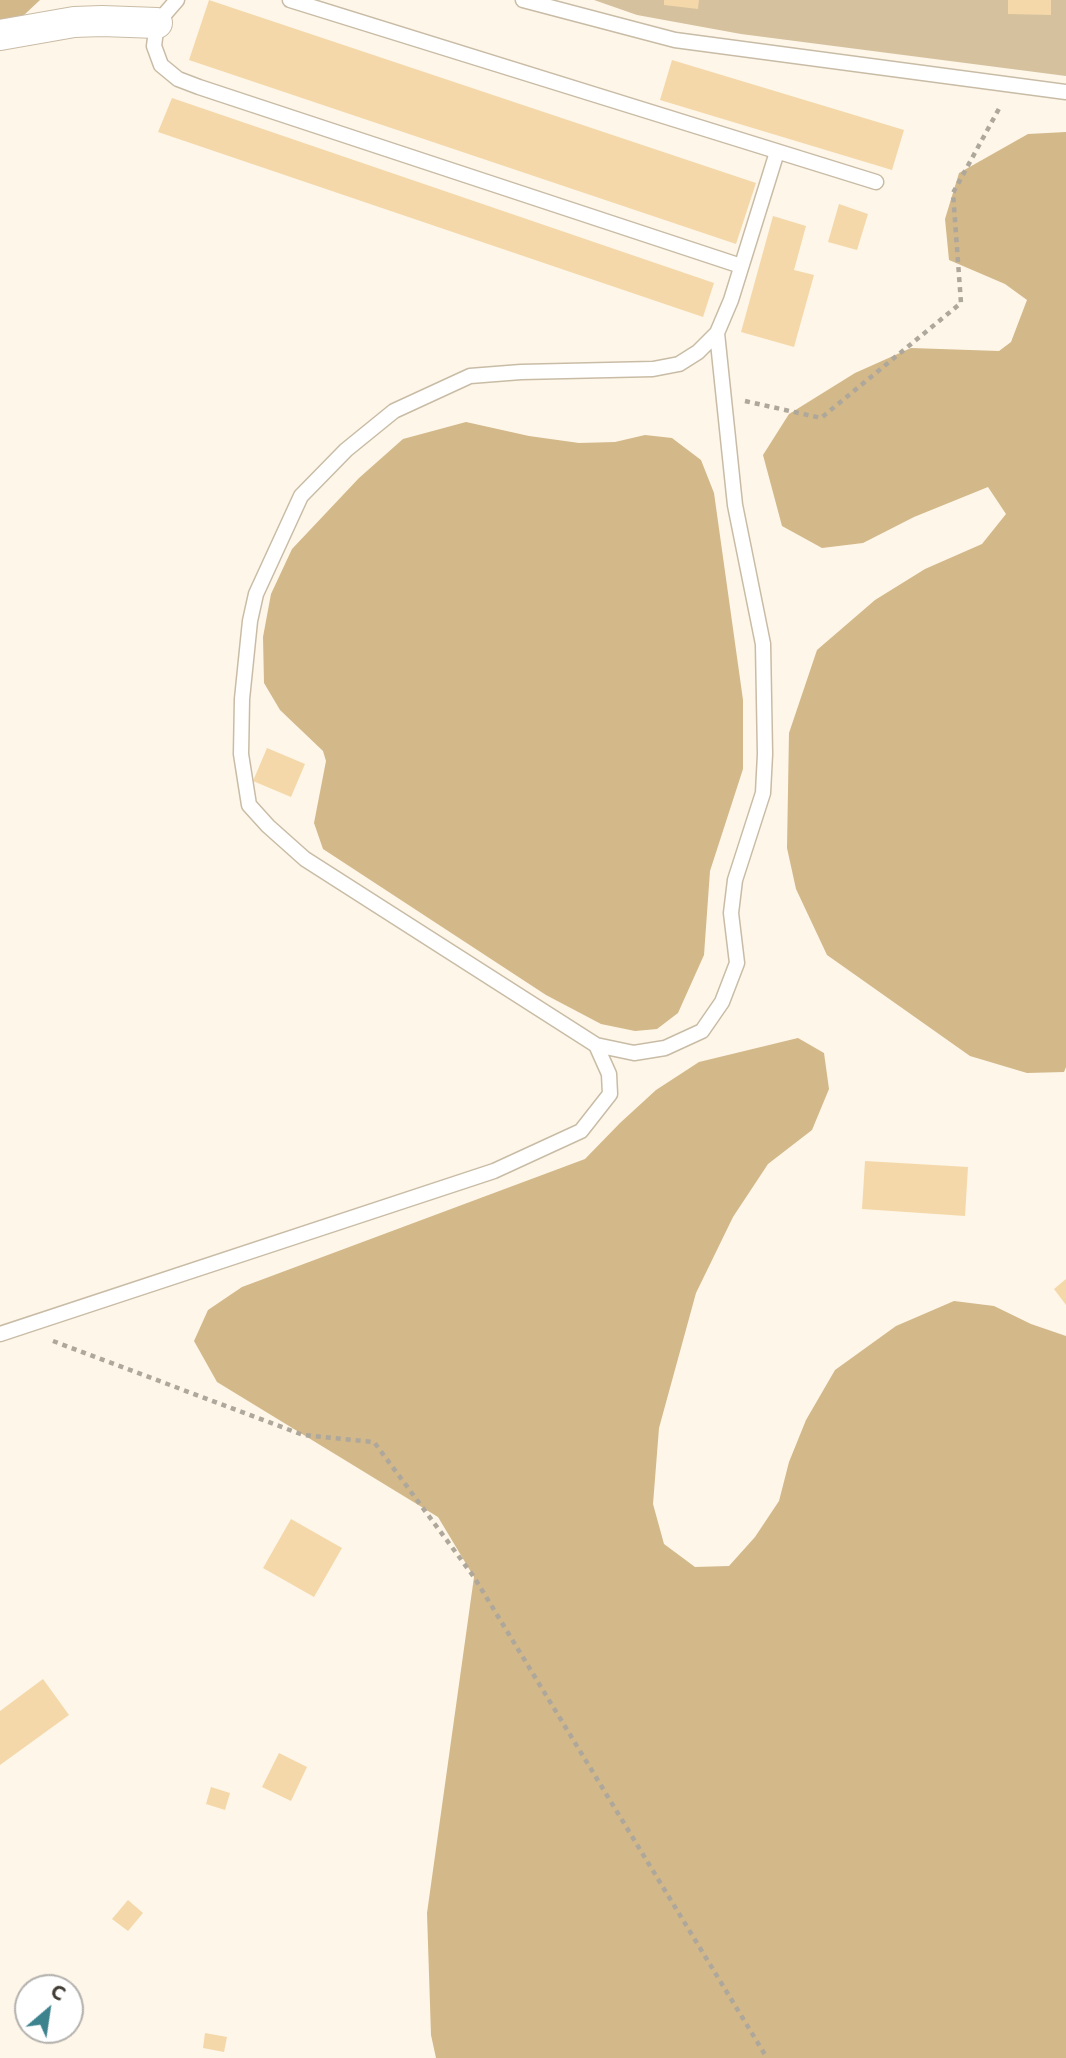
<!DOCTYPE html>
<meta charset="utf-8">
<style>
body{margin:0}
#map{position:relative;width:1066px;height:2058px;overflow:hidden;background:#fef6e8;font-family:Commissioner,sans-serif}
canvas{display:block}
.north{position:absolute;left:14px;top:1974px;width:70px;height:70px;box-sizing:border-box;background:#fff;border:2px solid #b3b1ad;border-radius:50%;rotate:29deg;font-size:19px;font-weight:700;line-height:28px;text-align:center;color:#413c33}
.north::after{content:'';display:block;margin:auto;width:24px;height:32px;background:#3d838e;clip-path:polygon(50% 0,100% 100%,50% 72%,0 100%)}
</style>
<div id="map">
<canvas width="1066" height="2058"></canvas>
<div class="north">С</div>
</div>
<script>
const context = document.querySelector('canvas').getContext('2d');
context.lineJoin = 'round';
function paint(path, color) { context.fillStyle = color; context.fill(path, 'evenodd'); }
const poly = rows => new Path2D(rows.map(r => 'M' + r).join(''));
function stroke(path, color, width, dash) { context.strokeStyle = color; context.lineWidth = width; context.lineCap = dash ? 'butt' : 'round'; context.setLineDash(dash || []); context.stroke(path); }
const green = poly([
 [594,0,1066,0,1066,76,741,34,637,15]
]);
const forest = poly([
 [0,0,40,0,23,16,0,20],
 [1066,132,1066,1067,1064,1072,1027,1073,970,1056,827,955,796,889,787,848,789,733,817,650,875,600,925,569,982,544,1006,514,988,487,914,517,863,543,822,548,782,526,763,455,789,414,855,373,911,348,999,351,1011,342,1027,300,1005,284,949,260,945,219,959,173,1028,134],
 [466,422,529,436,579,443,615,442,645,435,672,438,701,460,714,493,743,700,743,769,710,871,704,955,678,1013,657,1029,635,1031,601,1024,546,995,323,849,314,823,326,761,323,751,280,710,264,683,263,637,271,594,292,549,359,478,403,439],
 [798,1038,824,1053,829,1089,812,1130,768,1164,733,1217,696,1293,659,1428,653,1504,664,1544,695,1567,729,1566,755,1537,779,1501,789,1462,806,1420,835,1370,896,1326,954,1301,994,1306,1031,1324,1066,1336,1066,2058,436,2058,431,2035,427,1913,474,1577,438,1517,217,1382,194,1341,208,1310,242,1287,585,1159,620,1123,656,1090,699,1062]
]);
const building = poly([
 [209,0,756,183,736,244,189,60],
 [664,0,699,0,698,9,664,5],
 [1008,0,1051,0,1051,15,1008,14],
 [672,60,904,130,892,170,660,100],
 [172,98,714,283,703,317,158,132],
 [839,204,868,214,857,250,828,242],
 [773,216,806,226,794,270,814,275,794,347,741,332],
 [267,748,305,764,291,797,253,781],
 [865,1161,968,1167,965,1216,862,1209],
 [1066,1279,1066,1305,1054,1289],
 [291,1519,342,1548,314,1597,263,1568],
 [43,1679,69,1715,0,1765,0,1711],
 [279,1753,307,1767,291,1801,262,1787],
 [211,1787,230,1793,225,1810,206,1804],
 [128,1900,143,1913,128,1931,112,1919],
 [205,2033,227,2037,224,2052,203,2048]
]);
const path = poly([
 [745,401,821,418,961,303,953,193,1001,105],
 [53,1341,303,1435,374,1442,474,1577,767,2058]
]);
const service = poly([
 [177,0,157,23,154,46,161,65,178,79,199,87,741,266],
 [290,0,876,182],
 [523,0,675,40,1066,92],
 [596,1045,634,1053,665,1048,702,1031,722,1002,737,963,731,913,735,880,763,793,765,754,763,644,735,505,717,333],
 [0,1334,494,1171,581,1131,610,1094,609,1074,596,1045,305,859,268,826,249,805,241,754,242,699,250,621,256,594,301,496,346,450,394,411,470,376,521,372,653,369,679,364,698,352,717,333,731,300,777,152]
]);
const minor = poly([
 [0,35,74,22,102,21,157,23]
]);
paint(green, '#d5c19e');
paint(forest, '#d3b88a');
paint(building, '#f4d8a9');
stroke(service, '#c9bca6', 17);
stroke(minor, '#c9bca6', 32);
stroke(path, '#aea79b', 4.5, [5, 5]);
stroke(service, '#fff', 14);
stroke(minor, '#fff', 30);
</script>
